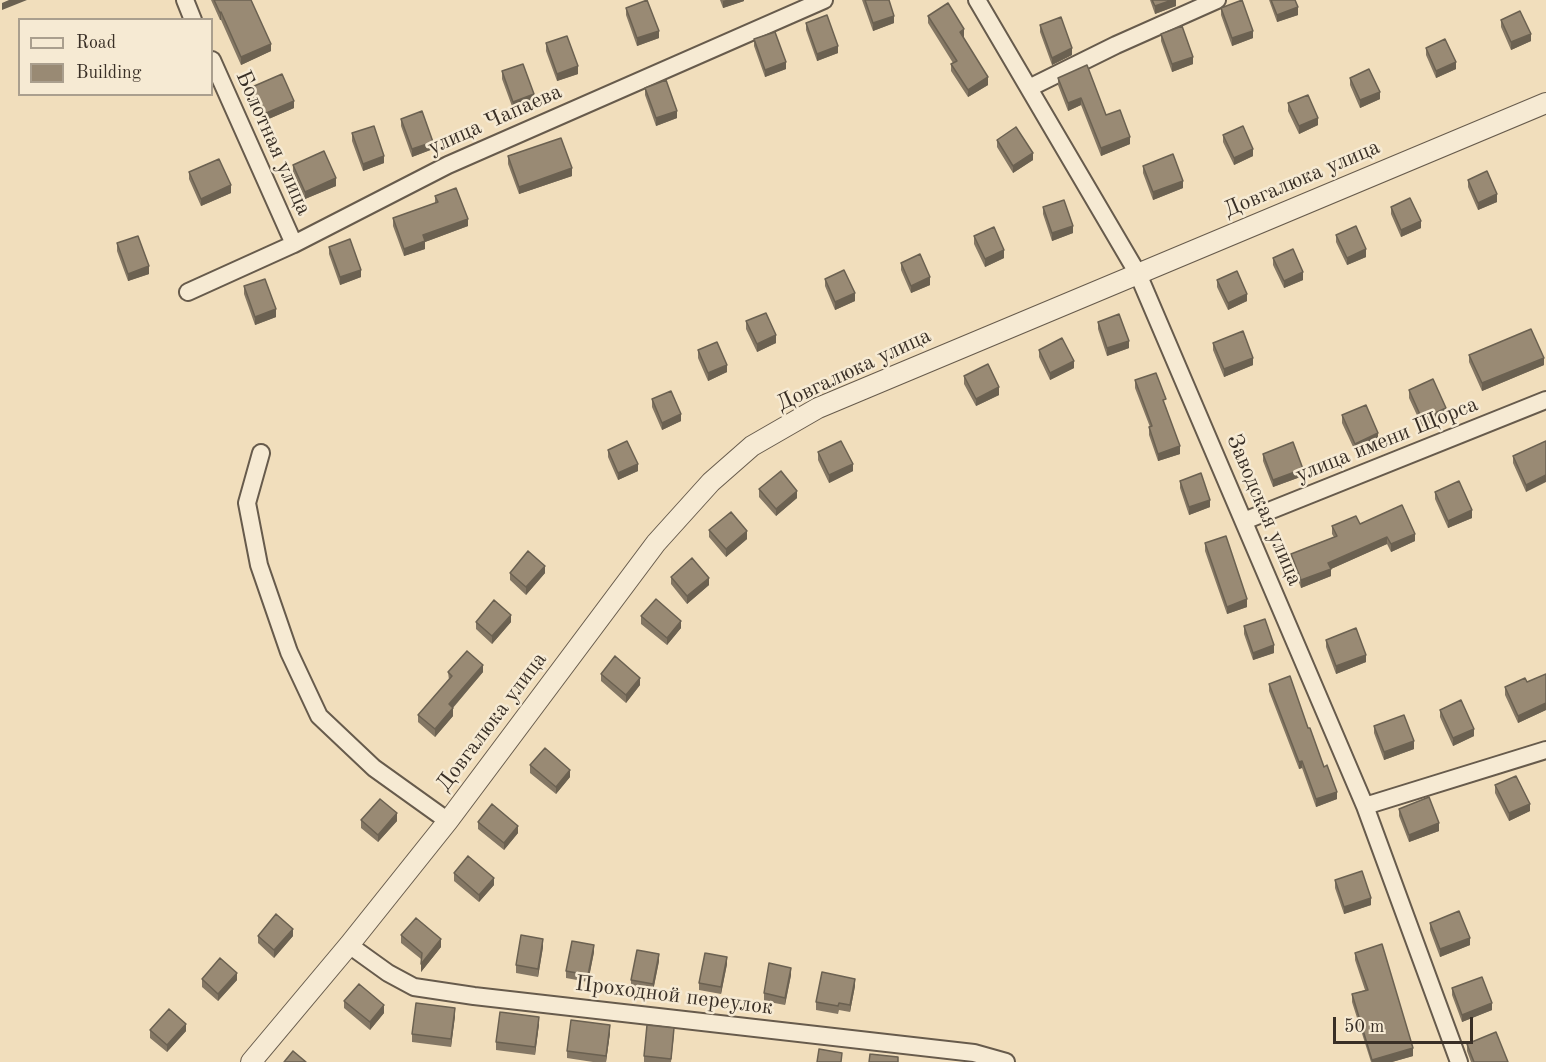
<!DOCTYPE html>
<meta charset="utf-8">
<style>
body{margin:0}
#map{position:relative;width:1546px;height:1062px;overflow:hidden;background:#f1debc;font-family:"Old Standard TT",serif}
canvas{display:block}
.legend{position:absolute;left:18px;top:18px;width:195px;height:78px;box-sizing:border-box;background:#f6ead3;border:2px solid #aa9f8e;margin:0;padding:8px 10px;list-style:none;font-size:18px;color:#392f26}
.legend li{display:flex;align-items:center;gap:12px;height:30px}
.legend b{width:30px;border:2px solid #aa9f8e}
.scale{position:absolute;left:1333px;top:1017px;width:140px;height:27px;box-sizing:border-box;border:3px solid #392f26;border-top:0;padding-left:8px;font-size:18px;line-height:21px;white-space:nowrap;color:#392f26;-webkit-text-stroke:4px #f6ead3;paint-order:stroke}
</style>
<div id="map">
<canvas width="1546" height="1062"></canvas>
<ul class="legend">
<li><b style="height:8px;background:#f6ead3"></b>Road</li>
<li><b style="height:16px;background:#998a74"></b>Building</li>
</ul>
<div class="scale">50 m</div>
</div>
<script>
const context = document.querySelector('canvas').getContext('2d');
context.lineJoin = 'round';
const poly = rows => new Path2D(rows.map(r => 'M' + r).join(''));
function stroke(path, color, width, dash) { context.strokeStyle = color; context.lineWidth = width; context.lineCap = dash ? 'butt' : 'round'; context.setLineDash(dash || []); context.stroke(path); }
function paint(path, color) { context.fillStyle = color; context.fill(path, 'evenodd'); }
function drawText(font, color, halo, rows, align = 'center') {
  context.font = font + ' "Old Standard TT",serif'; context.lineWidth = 5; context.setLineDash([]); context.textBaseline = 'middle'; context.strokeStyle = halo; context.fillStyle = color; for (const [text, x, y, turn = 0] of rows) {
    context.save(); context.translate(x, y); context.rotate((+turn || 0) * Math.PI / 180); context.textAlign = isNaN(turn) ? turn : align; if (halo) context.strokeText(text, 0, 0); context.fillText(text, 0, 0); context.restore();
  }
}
const minor = poly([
 [185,0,193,20],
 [977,0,1138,274,1365,806,1459,1062],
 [212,60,294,244],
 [1029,88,1116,45,1217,0],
 [188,292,294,244,448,165,824,0],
 [261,453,247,503,259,565,289,652,319,716,374,768,448,821],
 [1244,521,1546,400],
 [1365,806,1546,750],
 [349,945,388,973,414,987,474,996,974,1053,1006,1062]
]);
const tertiary = poly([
 [251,1062,349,945,448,821,656,543,711,482,752,446,818,408,1546,103]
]);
const wall = poly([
 [211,0,251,0,271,51,241,65,221,20,220,20],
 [720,0,744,0,744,1,723,8],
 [862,0,889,0,894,23,873,31],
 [1150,0,1176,0,1176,6,1155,14],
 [1269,0,1295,0,1298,15,1277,22],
 [626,8,659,38,637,46,626,15],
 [1221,8,1253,38,1232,46,1221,15],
 [928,16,964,37,963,38,988,85,968,97,951,71,951,64,953,63,928,23],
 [1501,20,1531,41,1511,50,1501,27],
 [806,23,838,53,817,61,806,30],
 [1040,25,1072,55,1052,65,1040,32],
 [1161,34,1193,64,1172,72,1161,41],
 [754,39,786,69,765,77,754,46],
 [546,43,578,74,557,81,546,51],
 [1426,48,1456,69,1436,78,1426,55],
 [502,71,534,102,513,109,502,79],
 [1058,78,1106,115,1130,144,1101,156,1081,105,1068,111,1058,85],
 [1350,78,1380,99,1360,108,1350,85],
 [252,87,294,108,264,121,252,95],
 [645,88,677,118,656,126,645,95],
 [1288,103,1318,125,1299,134,1288,111],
 [401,119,433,149,412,157,401,126],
 [352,133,384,163,363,171,352,141],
 [1223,135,1253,156,1234,165,1223,142],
 [997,140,1033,160,1013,173,997,147],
 [508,156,572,176,519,194,508,164],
 [293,165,336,186,305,199,293,172],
 [1143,166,1183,188,1153,200,1143,173],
 [189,172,231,193,201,206,189,179],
 [1468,180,1497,202,1478,210,1468,187],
 [435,196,468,226,425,242,425,249,404,256,393,226,393,218,435,203],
 [1043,207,1073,233,1052,241,1043,214],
 [1391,207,1421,228,1401,237,1391,214],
 [1336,235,1366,257,1347,265,1336,242],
 [974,236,1004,258,985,267,974,244],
 [117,243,149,274,128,281,117,251],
 [329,247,361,277,340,285,329,254],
 [1273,258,1303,280,1284,288,1273,265],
 [901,263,930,285,911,293,901,270],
 [825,279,855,301,835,310,825,286],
 [1217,280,1247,301,1228,310,1217,287],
 [244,286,276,317,255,325,244,294],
 [746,321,776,343,757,352,746,329],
 [1098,322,1129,348,1107,356,1098,329],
 [1213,343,1253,365,1224,377,1213,350],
 [698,350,727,372,708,381,698,358],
 [1039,350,1074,368,1050,380,1039,357],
 [1469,355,1544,365,1482,391,1469,362],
 [964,376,999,395,976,406,964,384],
 [1135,380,1166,407,1180,454,1158,461,1149,435,1149,427,1150,427,1135,388],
 [1409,390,1446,416,1422,426,1409,398],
 [652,399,681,421,662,430,652,407],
 [1342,415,1378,441,1355,451,1342,423],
 [1546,441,1526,492,1513,463,1513,456],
 [608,450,638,471,618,480,608,457],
 [818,452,853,471,829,483,818,460],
 [1263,454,1303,476,1273,487,1263,461],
 [1180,481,1210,507,1189,515,1180,488],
 [759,489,797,498,776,516,759,497],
 [1435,492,1472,518,1448,528,1435,499],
 [1360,524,1415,541,1391,552,1387,544,1331,569,1331,576,1301,588,1291,561,1291,554,1334,537,1332,534,1332,526],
 [709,530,747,539,726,557,709,537],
 [1205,543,1247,607,1227,614,1205,551],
 [510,573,545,573,526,595,510,580],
 [671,577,709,585,687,604,671,584],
 [641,616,681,628,667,645,641,624],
 [476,622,511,622,492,644,476,629],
 [1244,626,1274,653,1253,660,1244,634],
 [1326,640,1366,662,1336,674,1326,647],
 [448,672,483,672,453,708,453,716,435,737,418,722,418,715,449,680],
 [601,674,640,685,626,703,601,681],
 [1546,674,1546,710,1518,723,1505,695,1505,687,1527,682],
 [1269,684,1308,728,1337,799,1316,807,1302,768,1299,769,1269,691],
 [1440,710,1474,736,1453,746,1440,717],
 [1374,726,1414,749,1384,760,1374,733],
 [530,765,570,777,556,794,530,773],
 [1495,785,1530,811,1509,821,1495,793],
 [1399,809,1439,831,1409,842,1399,816],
 [361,820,397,821,378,842,361,828],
 [478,822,518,833,504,850,478,829],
 [454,873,494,885,479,902,454,881],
 [1335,880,1371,905,1344,914,1335,888],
 [1430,923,1470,945,1440,957,1430,930],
 [401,935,441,947,421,972,421,959,401,943],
 [258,936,293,936,274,958,258,943],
 [543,947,538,977,516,973,516,965],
 [594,952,588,982,566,978,566,971],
 [1355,953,1413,1056,1392,1062,1371,1062,1352,1002,1352,994,1365,990,1355,960],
 [659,961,653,991,631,987,631,980],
 [727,964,721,994,699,990,699,983],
 [791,975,785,1005,764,1001,764,993],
 [202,979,237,980,218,1001,202,987],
 [855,986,850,1012,839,1010,838,1014,816,1010,816,1002],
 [1452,988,1492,1010,1462,1022,1452,995],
 [344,1001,384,1013,370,1030,344,1008],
 [455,1016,451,1047,412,1042,412,1034],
 [539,1024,535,1055,496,1050,496,1042],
 [150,1030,186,1031,167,1052,150,1038],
 [610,1033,606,1062,593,1062,567,1058,567,1051],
 [674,1035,671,1062,644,1062,644,1056],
 [1467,1044,1508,1062,1471,1062,1467,1051]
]);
const shadedWall = poly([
 [9,0,27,0,2,10,2,3],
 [726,0,744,0,744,1,723,8,723,1],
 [1172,0,1176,0,1176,6,1155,14,1155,6],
 [1298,7,1298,15,1277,22,1277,15],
 [221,12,221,20,220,20,220,13],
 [894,16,894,23,873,31,873,23],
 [964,29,964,37,960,40,960,32],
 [659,31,659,38,637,46,637,38],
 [1253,31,1253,38,1232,46,1232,38],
 [1531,34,1531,41,1511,50,1511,42],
 [271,44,271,51,241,65,241,57],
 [838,46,838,53,817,61,817,54],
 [1072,48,1072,55,1052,65,1052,58],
 [1193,57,1193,64,1172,72,1172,64],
 [786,62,786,69,765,77,765,70],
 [1456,62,1456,69,1436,78,1436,71],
 [578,66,578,74,557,81,557,74],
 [988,77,988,85,968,97,968,90],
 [1380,92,1380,99,1360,108,1360,100],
 [534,94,534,102,513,109,513,102],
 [1081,98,1081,105,1068,111,1068,103],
 [294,101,294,108,264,121,264,114],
 [677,111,677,118,656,126,656,118],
 [1318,118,1318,125,1299,134,1299,126],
 [1130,137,1130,144,1101,156,1101,148],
 [433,142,433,149,412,157,412,149],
 [1253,149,1253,156,1234,165,1234,158],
 [1033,153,1033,160,1013,173,1013,166],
 [384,156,384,163,363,171,363,164],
 [572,168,572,176,519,194,519,187],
 [336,178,336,186,305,199,305,192],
 [1183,181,1183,188,1153,200,1153,192],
 [231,185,231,193,201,206,201,199],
 [1497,194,1497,202,1478,210,1478,203],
 [468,219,468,226,425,242,425,249,404,256,404,249,423,235],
 [1421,221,1421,228,1401,237,1401,230],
 [1073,226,1073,233,1052,241,1052,233],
 [1366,249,1366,257,1347,265,1347,258],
 [1004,250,1004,258,985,267,985,259],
 [149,266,149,274,128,281,128,274],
 [361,270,361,277,340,285,340,277],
 [1303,272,1303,280,1284,288,1284,281],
 [930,277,930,285,911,293,911,286],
 [855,293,855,301,835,310,835,302],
 [1247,294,1247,301,1228,310,1228,303],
 [276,309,276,317,255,325,255,317],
 [776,335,776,343,757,352,757,344],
 [1129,341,1129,348,1107,356,1107,348],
 [1253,358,1253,365,1224,377,1224,369],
 [1544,358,1544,365,1482,391,1482,383],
 [1074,361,1074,368,1050,380,1050,373],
 [727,365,727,372,708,381,708,373],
 [999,387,999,395,976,406,976,399],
 [1446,408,1446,416,1422,426,1422,419],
 [681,414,681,421,662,430,662,423],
 [1378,433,1378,441,1355,451,1355,444],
 [1180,446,1180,454,1158,461,1158,454],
 [638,464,638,471,618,480,618,473],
 [853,464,853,471,829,483,829,475],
 [1303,469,1303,476,1273,487,1273,480],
 [1546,475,1546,482,1526,492,1526,485],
 [797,491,797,498,776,516,776,509],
 [1210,500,1210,507,1189,515,1189,507],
 [1472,510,1472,518,1448,528,1448,521],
 [747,531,747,539,726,557,726,549],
 [1415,534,1415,541,1391,552,1391,544],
 [1387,537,1387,544,1331,569,1331,576,1301,588,1301,580,1328,563],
 [545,566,545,573,526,595,526,587],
 [709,578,709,585,687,604,687,596],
 [1247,599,1247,607,1227,614,1227,607],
 [511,615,511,622,492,644,492,636],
 [681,621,681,628,667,645,667,638],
 [1274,645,1274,653,1253,660,1253,653],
 [1366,655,1366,662,1336,674,1336,666],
 [483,665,483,672,449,712,449,704],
 [640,678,640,685,626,703,626,695],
 [1546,703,1546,710,1518,723,1518,716],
 [453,708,453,716,435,737,435,729],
 [1474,729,1474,736,1453,746,1453,738],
 [1414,741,1414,749,1384,760,1384,752],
 [1302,761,1302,768,1299,769,1299,762],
 [570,770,570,777,556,794,556,787],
 [1337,792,1337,799,1316,807,1316,799],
 [1530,804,1530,811,1509,821,1509,813],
 [397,813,397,821,378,842,378,835],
 [1439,823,1439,831,1409,842,1409,835],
 [518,826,518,833,504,850,504,843],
 [494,878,494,885,479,902,479,895],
 [1371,898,1371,905,1344,914,1344,907],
 [293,929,293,936,274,958,274,950],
 [1470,938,1470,945,1440,957,1440,949],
 [441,939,441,947,421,972,421,964],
 [543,939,543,947,538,977,538,969],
 [594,945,594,952,588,982,588,975],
 [659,954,659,961,653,991,653,984],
 [727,957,727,964,721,994,721,987],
 [791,968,791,975,785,1005,785,998],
 [237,973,237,980,218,1001,218,994],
 [855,979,855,986,850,1012,850,1005],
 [1492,1003,1492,1010,1462,1022,1462,1015],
 [384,1005,384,1013,370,1030,370,1022],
 [455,1008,455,1016,451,1047,451,1039],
 [539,1017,539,1024,535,1055,535,1047],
 [186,1024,186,1031,167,1052,167,1045],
 [610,1025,610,1033,606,1062,606,1056],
 [1413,1048,1413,1056,1392,1062,1372,1062,1372,1060]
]);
const building = poly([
 [214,0,251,0,271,44,241,57,221,12,220,13,214,0],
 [647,0,659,31,637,38,626,8,647,0],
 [865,0,889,0,894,16,873,23,865,0],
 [1152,0,1172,0,1155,6,1152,0],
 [1242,0,1253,31,1232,38,1221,8,1242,0],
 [1271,0,1295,0,1298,7,1277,15,1271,0],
 [948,3,964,29,960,32,988,77,968,90,951,64,957,61,928,16,948,3],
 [1520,11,1531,34,1511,42,1501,20,1520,11],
 [827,15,838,46,817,54,806,23,827,15],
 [1061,17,1072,48,1052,58,1040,25,1061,17],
 [1182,26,1193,57,1172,64,1161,34,1182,26],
 [775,32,786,62,765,70,754,39,775,32],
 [567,36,578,66,557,74,546,43,567,36],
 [1445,39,1456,62,1436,71,1426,48,1445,39],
 [523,64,534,94,513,102,502,71,523,64],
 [1087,65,1106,115,1120,110,1130,137,1101,148,1081,98,1068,103,1058,78,1087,65],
 [1369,69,1380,92,1360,100,1350,78,1369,69],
 [282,74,294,101,264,114,252,87,282,74],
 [666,80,677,111,656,118,645,88,666,80],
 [1308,95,1318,118,1299,126,1288,103,1308,95],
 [422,111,433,142,412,149,401,119,422,111],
 [374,126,384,156,363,164,352,133,374,126],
 [1243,126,1253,149,1234,158,1223,135,1243,126],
 [1016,127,1033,153,1013,166,997,140,1016,127],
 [561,138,572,168,519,187,508,156,561,138],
 [324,151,336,178,305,192,293,165,324,151],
 [1173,154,1183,181,1153,192,1143,166,1173,154],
 [219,159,231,185,201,199,189,172,219,159],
 [1487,171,1497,194,1478,203,1468,180,1487,171],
 [456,188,468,219,423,235,425,241,404,249,393,218,438,202,435,196,456,188],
 [1410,198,1421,221,1401,230,1391,207,1410,198],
 [1064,200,1073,226,1052,233,1043,207,1064,200],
 [1356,226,1366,249,1347,258,1336,235,1356,226],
 [994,227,1004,250,985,259,974,236,994,227],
 [138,236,149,266,128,274,117,243,138,236],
 [350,239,361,270,340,277,329,247,350,239],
 [1293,249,1303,272,1284,281,1273,258,1293,249],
 [920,254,930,277,911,286,901,263,920,254],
 [844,270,855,293,835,302,825,279,844,270],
 [1237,271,1247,294,1228,303,1217,280,1237,271],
 [265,279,276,309,255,317,244,286,265,279],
 [766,313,776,335,757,344,746,321,766,313],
 [1119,314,1129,341,1107,348,1098,322,1119,314],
 [1531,329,1544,358,1482,383,1469,355,1531,329],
 [1243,331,1253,358,1224,369,1213,343,1243,331],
 [1062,338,1074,361,1050,373,1039,350,1062,338],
 [717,342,727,365,708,373,698,350,717,342],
 [988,364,999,387,976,399,964,376,988,364],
 [1156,373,1166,399,1163,400,1180,446,1158,454,1149,427,1152,426,1135,380,1156,373],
 [1433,379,1446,408,1422,419,1409,390,1433,379],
 [671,391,681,414,662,423,652,399,671,391],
 [1366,405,1378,433,1355,444,1342,415,1366,405],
 [627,441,638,464,618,473,608,450,627,441],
 [841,441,853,464,829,475,818,452,841,441],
 [1546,441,1546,475,1526,485,1513,456,1546,441],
 [1293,442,1303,469,1273,480,1263,454,1293,442],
 [781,471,797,491,776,509,759,489,781,471],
 [1201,473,1210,500,1189,507,1180,481,1201,473],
 [1459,481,1472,510,1448,521,1435,492,1459,481],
 [1402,505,1415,534,1391,544,1387,537,1328,563,1331,569,1301,580,1291,554,1337,536,1332,526,1356,516,1360,524,1402,505],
 [731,512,747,531,726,549,709,530,731,512],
 [1226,536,1247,599,1227,607,1205,543,1226,536],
 [528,551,545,566,526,587,510,573,528,551],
 [692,558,709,578,687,596,671,577,692,558],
 [656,599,681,621,667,638,641,616,656,599],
 [494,600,511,615,492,636,476,622,494,600],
 [1265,619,1274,645,1253,653,1244,626,1265,619],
 [1356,628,1366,655,1336,666,1326,640,1356,628],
 [467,651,483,665,449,704,453,708,435,729,418,715,452,676,448,672,467,651],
 [615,656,640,678,626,695,601,674,615,656],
 [1546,674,1546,703,1518,716,1505,687,1525,678,1527,682,1546,674],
 [1290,676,1308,728,1310,728,1324,767,1327,765,1337,792,1316,799,1302,761,1299,762,1269,684,1290,676],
 [1461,700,1474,729,1453,738,1440,710,1461,700],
 [1404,715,1414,741,1384,752,1374,726,1404,715],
 [545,748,570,770,556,787,530,765,545,748],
 [1516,776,1530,804,1509,813,1495,785,1516,776],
 [1429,797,1439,823,1409,835,1399,809,1429,797],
 [380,799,397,813,378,835,361,820,380,799],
 [492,804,518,826,504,843,478,822,492,804],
 [468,856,494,878,479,895,454,873,468,856],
 [1362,871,1371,898,1344,907,1335,880,1362,871],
 [1459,911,1470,938,1440,949,1430,923,1459,911],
 [276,914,293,929,274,950,258,936,276,914],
 [416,918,441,939,421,964,422,953,401,935,416,918],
 [521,935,543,939,538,969,516,965,521,935],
 [572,941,594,945,588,975,566,971,572,941],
 [1382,944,1413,1048,1372,1060,1352,994,1368,990,1355,953,1382,944],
 [637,950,659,954,653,984,631,980,637,950],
 [705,953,727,957,721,987,699,983,705,953],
 [220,958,237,973,218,994,202,979,220,958],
 [769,963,791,968,785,998,764,993,769,963],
 [822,972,855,979,850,1005,839,1003,838,1006,816,1002,822,972],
 [1482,977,1492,1003,1462,1015,1452,988,1482,977],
 [359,984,384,1005,370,1022,344,1001,359,984],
 [416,1003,455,1008,451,1039,412,1034,416,1003],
 [169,1009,186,1024,167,1045,150,1030,169,1009],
 [500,1012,539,1017,535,1047,496,1042,500,1012],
 [571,1020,610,1025,606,1056,567,1051,571,1020],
 [647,1025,674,1028,671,1059,644,1056,647,1025],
 [1496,1032,1508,1062,1474,1062,1467,1044,1496,1032],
 [819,1049,842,1053,841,1062,817,1062,819,1049],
 [293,1051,306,1062,284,1062,293,1051],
 [870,1054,898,1057,898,1062,869,1062,870,1054]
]);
const streetNames = [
 ["улица Чапаева",495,120,-24],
 ["Болотная улица",273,143,66],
 ["Довгалюка улица",1302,179,-23],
 ["Довгалюка улица",854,370,-25],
 ["улица имени Щорса",1387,440,-22],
 ["Заводская улица",1264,510,67],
 ["Довгалюка улица",492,722,-53],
 ["Проходной переулок",674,996,7]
];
stroke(minor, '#675b4c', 20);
stroke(tertiary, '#675b4c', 22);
stroke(minor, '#f6ead3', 16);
stroke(tertiary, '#f6ead3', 20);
paint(wall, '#847764');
paint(shadedWall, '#6b6151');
paint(building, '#998a74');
stroke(building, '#6b6151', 1.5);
drawText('22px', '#392f26', '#f6ead3', streetNames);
</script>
